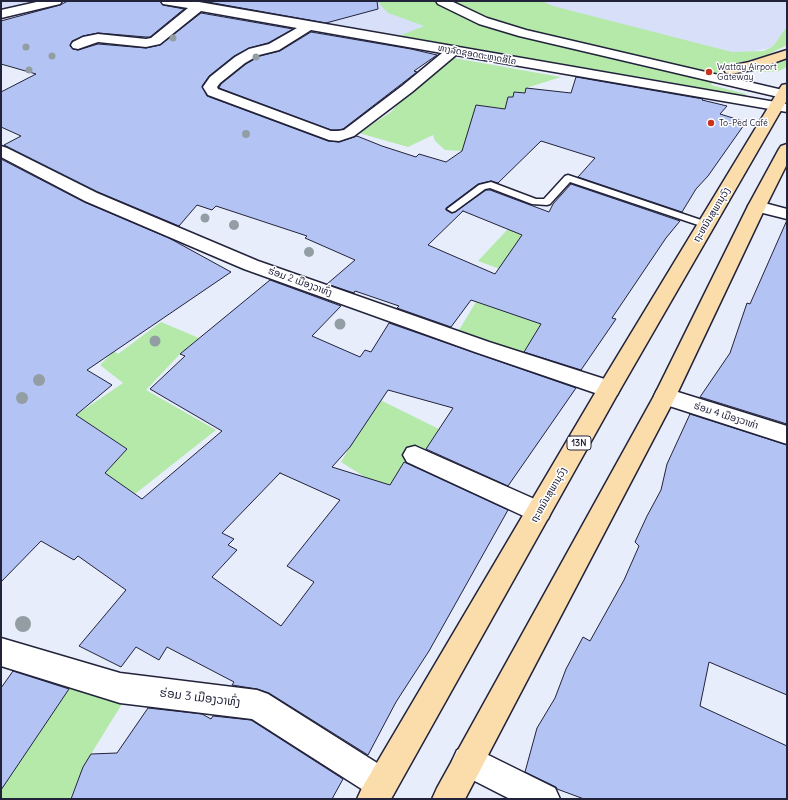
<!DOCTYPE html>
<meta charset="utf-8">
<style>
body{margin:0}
#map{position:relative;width:788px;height:800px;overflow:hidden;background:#e8edfb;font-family:Delius,sans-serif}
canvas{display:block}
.frame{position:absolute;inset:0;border:2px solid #22223b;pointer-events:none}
</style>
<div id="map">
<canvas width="788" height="800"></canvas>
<div class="frame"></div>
</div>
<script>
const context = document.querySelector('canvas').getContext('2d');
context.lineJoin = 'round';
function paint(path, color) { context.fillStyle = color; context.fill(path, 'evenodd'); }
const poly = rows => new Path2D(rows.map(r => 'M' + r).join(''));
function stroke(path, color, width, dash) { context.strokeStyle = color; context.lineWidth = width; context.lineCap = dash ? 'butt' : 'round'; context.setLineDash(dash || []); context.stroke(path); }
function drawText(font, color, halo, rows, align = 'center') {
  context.font = font + ' Delius,"Noto Sans Lao",sans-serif'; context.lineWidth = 3; context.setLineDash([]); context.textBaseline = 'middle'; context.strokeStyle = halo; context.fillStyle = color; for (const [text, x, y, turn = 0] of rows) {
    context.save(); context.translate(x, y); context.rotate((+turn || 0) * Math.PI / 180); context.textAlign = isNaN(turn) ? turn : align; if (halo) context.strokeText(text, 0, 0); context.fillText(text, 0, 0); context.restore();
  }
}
const built = poly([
 [1,1,42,1,1,10],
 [203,1,787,1,787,26,774,45,770,48,750,52,724,64,711,85,746,94,745,97,674,83]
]);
const green = poly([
 [377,1,542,1,553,6,732,52,763,51,770,48,774,45,787,26,787,45,767,55,731,65,724,64,711,85,746,94,745,97,674,83,399,36,424,26,388,13],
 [448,57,561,77,526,88,525,93,514,92,513,97,508,97,505,109,476,105,472,143,462,151,445,150,435,141,433,135,408,147,359,133,391,112,411,89],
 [787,57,787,67,779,71,769,72,746,71],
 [508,229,528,238,500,269,478,261],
 [476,302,520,317,544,319,526,349,525,356,456,335],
 [161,322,199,338,180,354,146,390,216,430,135,494,105,473,127,449,76,415,123,383,100,365,114,351,118,354],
 [370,395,439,429,415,467,404,462,390,485,365,477,341,462,363,425],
 [73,683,125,699,83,767,70,799,1,799,1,779,6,782]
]);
const building = poly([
 [68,1,160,1,163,5,184,9,150,37,146,37,98,33,83,36,72,41,70,46,73,49,78,50,98,44,146,48,160,45,201,13,293,29,268,43,249,48,234,56,209,76,202,86,207,96,328,141,339,142,357,136,382,146,416,157,419,154,446,162,462,151,476,105,505,109,508,97,513,97,514,92,525,93,526,88,571,93,576,77,703,99,702,100,727,106,720,114,746,122,708,176,696,189,682,212,578,177,595,158,541,141,498,183,491,181,478,184,446,208,446,210,451,213,455,212,486,190,490,190,549,212,553,204,571,184,680,221,666,238,612,318,616,319,581,370,524,352,541,324,471,300,451,327,397,308,399,306,355,291,354,293,327,284,355,260,305,238,307,236,216,206,212,210,197,205,179,226,98,192,4,145,21,136,1,127,1,92,36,74,1,64,1,21,60,5,68,1],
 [463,211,522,235,495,274,428,245,463,211],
 [202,1,377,1,378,9,326,23,202,1],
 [311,32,411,49,437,55,414,71,417,72,343,129,338,130,331,130,219,88,221,84,246,64,260,56,280,51,311,32],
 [1,159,84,202,169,238,231,272,87,370,112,385,76,415,127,449,105,473,142,499,222,431,150,389,185,356,180,354,270,280,341,306,312,336,360,357,365,350,371,352,389,323,576,388,508,486,426,449,453,408,388,390,350,447,332,467,390,485,404,462,508,510,429,651,396,702,368,755,269,693,257,689,232,685,234,682,167,647,159,660,136,647,121,667,79,646,126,590,78,556,74,560,41,541,1,582,1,159],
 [280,473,340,500,287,566,314,582,281,626,212,577,237,550,228,545,234,539,222,533,280,473],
 [787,220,787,424,700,397,730,353,747,303,750,304,787,220],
 [690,414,787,445,787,695,709,662,700,706,787,746,787,799,584,799,557,789,556,787,525,772,537,728,555,698,566,669,583,637,590,641,624,580,639,546,635,542,647,516,661,490,667,464,690,414],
 [13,671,69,689,1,790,1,688,13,671],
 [148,708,202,714,211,719,213,716,251,720,343,779,332,799,71,799,83,767,91,754,117,753,148,708]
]);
const service = poly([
 [568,175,710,223,712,225,710,227,704,227,570,182,550,204,547,205,532,204,490,188,485,189,455,211,452,212,447,209,479,185,491,182,536,199,544,199,565,176,568,175]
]);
const minor = poly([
 [41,1,62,1,60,4,1,18,1,10,41,1],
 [161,1,199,2,787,104,787,112,456,55,412,92,354,136,339,141,329,140,208,95,203,87,210,77,235,57,249,49,269,44,297,28,201,11,160,44,146,47,98,42,78,49,73,48,71,45,73,42,83,37,98,34,146,39,151,38,188,8,163,4,161,1],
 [311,30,442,53,402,86,344,130,338,131,331,131,218,89,217,87,220,83,245,63,259,55,279,50,311,30],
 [1,146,7,148,97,193,258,261,489,342,617,383,620,389,617,395,609,397,601,395,475,352,244,269,85,201,1,157,1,146],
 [757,201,787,209,787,219,751,210,748,206,751,202,757,201],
 [665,388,787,426,787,444,657,402,654,396,657,390,665,388],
 [415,446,548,505,551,512,548,519,539,523,530,519,407,462,403,455,407,448,415,446],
 [1,638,120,673,257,690,268,694,393,773,398,784,393,795,384,799,371,795,252,719,120,703,1,666,1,638],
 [468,745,555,788,560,799,510,799,457,772,452,761,457,750,468,745]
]);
const tertiary = poly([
 [436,1,451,1,487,18,526,30,787,91,787,99,519,36,479,24,438,4,436,1]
]);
const trunk = poly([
 [787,50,787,58,757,69,731,74,726,73,724,70,726,67,749,62,787,50],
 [787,84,787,100,617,395,391,799,357,799,362,788,601,383,780,88,782,85,787,84],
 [787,144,787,164,766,206,676,396,465,799,432,799,437,788,654,396,748,206,779,149,781,146,787,144]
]);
const trees = [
 [173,38,3.5],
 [26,47,3.5],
 [52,56,3.5],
 [256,57,3.5],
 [29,70,3.5],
 [246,134,4],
 [205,218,4.5],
 [234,225,5],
 [309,252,5],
 [340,324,5.5],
 [155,341,5.5],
 [39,380,6],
 [22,398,6],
 [23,624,8]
];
const markers = [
 [709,72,4,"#c8321e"],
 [711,123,4,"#c8321e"]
];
const farStreetnames = [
 ["ທາງລັດຊອດຕະຫຼາດສີໄຄ",477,55,10]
];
const farPoinames = [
 ["Wattay Airport",717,67],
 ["Gateway",717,77],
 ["To-Ped Café",719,123]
];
const shields = [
 [579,443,24]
];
const shieldNames = [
 ["13N",579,443]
];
const streetNames = [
 ["ຖະຫນົນສຸພານຸວົງ",712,215,-59],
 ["ຮ່ອມ 2 ເມືອງວາທົ່ງ",300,282,20],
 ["ຮ່ອມ 4 ເມືອງວາທ່າ",726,416,18],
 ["ຖະຫນົນສຸພານຸວົງ",549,495,-60]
];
const nearStreetnames = [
 ["ຮ່ອມ 3 ເມືອງວາທົ່ງ",200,698,7]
];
paint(built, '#d8e0f9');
paint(green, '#b4e9aa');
paint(building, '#b3c3f3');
stroke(building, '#22223b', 1);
stroke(service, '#22223b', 3);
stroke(minor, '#22223b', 3);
stroke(tertiary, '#22223b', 3);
stroke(trunk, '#22223b', 3);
paint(service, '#fff');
paint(minor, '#fff');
paint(tertiary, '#fff');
paint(trunk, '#fbddab');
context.fillStyle = '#939ea4';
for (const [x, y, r] of trees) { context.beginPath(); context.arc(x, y, r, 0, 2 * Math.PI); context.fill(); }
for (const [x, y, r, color] of markers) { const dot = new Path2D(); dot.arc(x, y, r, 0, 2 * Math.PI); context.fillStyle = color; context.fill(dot); stroke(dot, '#fff', 1.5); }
drawText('9px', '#22223b', '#fff', farStreetnames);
drawText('9px', '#22223b', '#fff', farPoinames, 'left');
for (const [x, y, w] of shields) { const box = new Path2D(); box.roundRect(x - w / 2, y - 7, w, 14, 3); context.fillStyle = '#fff'; context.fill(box); stroke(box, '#22223b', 1); }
drawText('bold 9px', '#22223b', null, shieldNames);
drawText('10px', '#22223b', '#fff', streetNames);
drawText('12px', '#22223b', '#fff', nearStreetnames);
</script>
